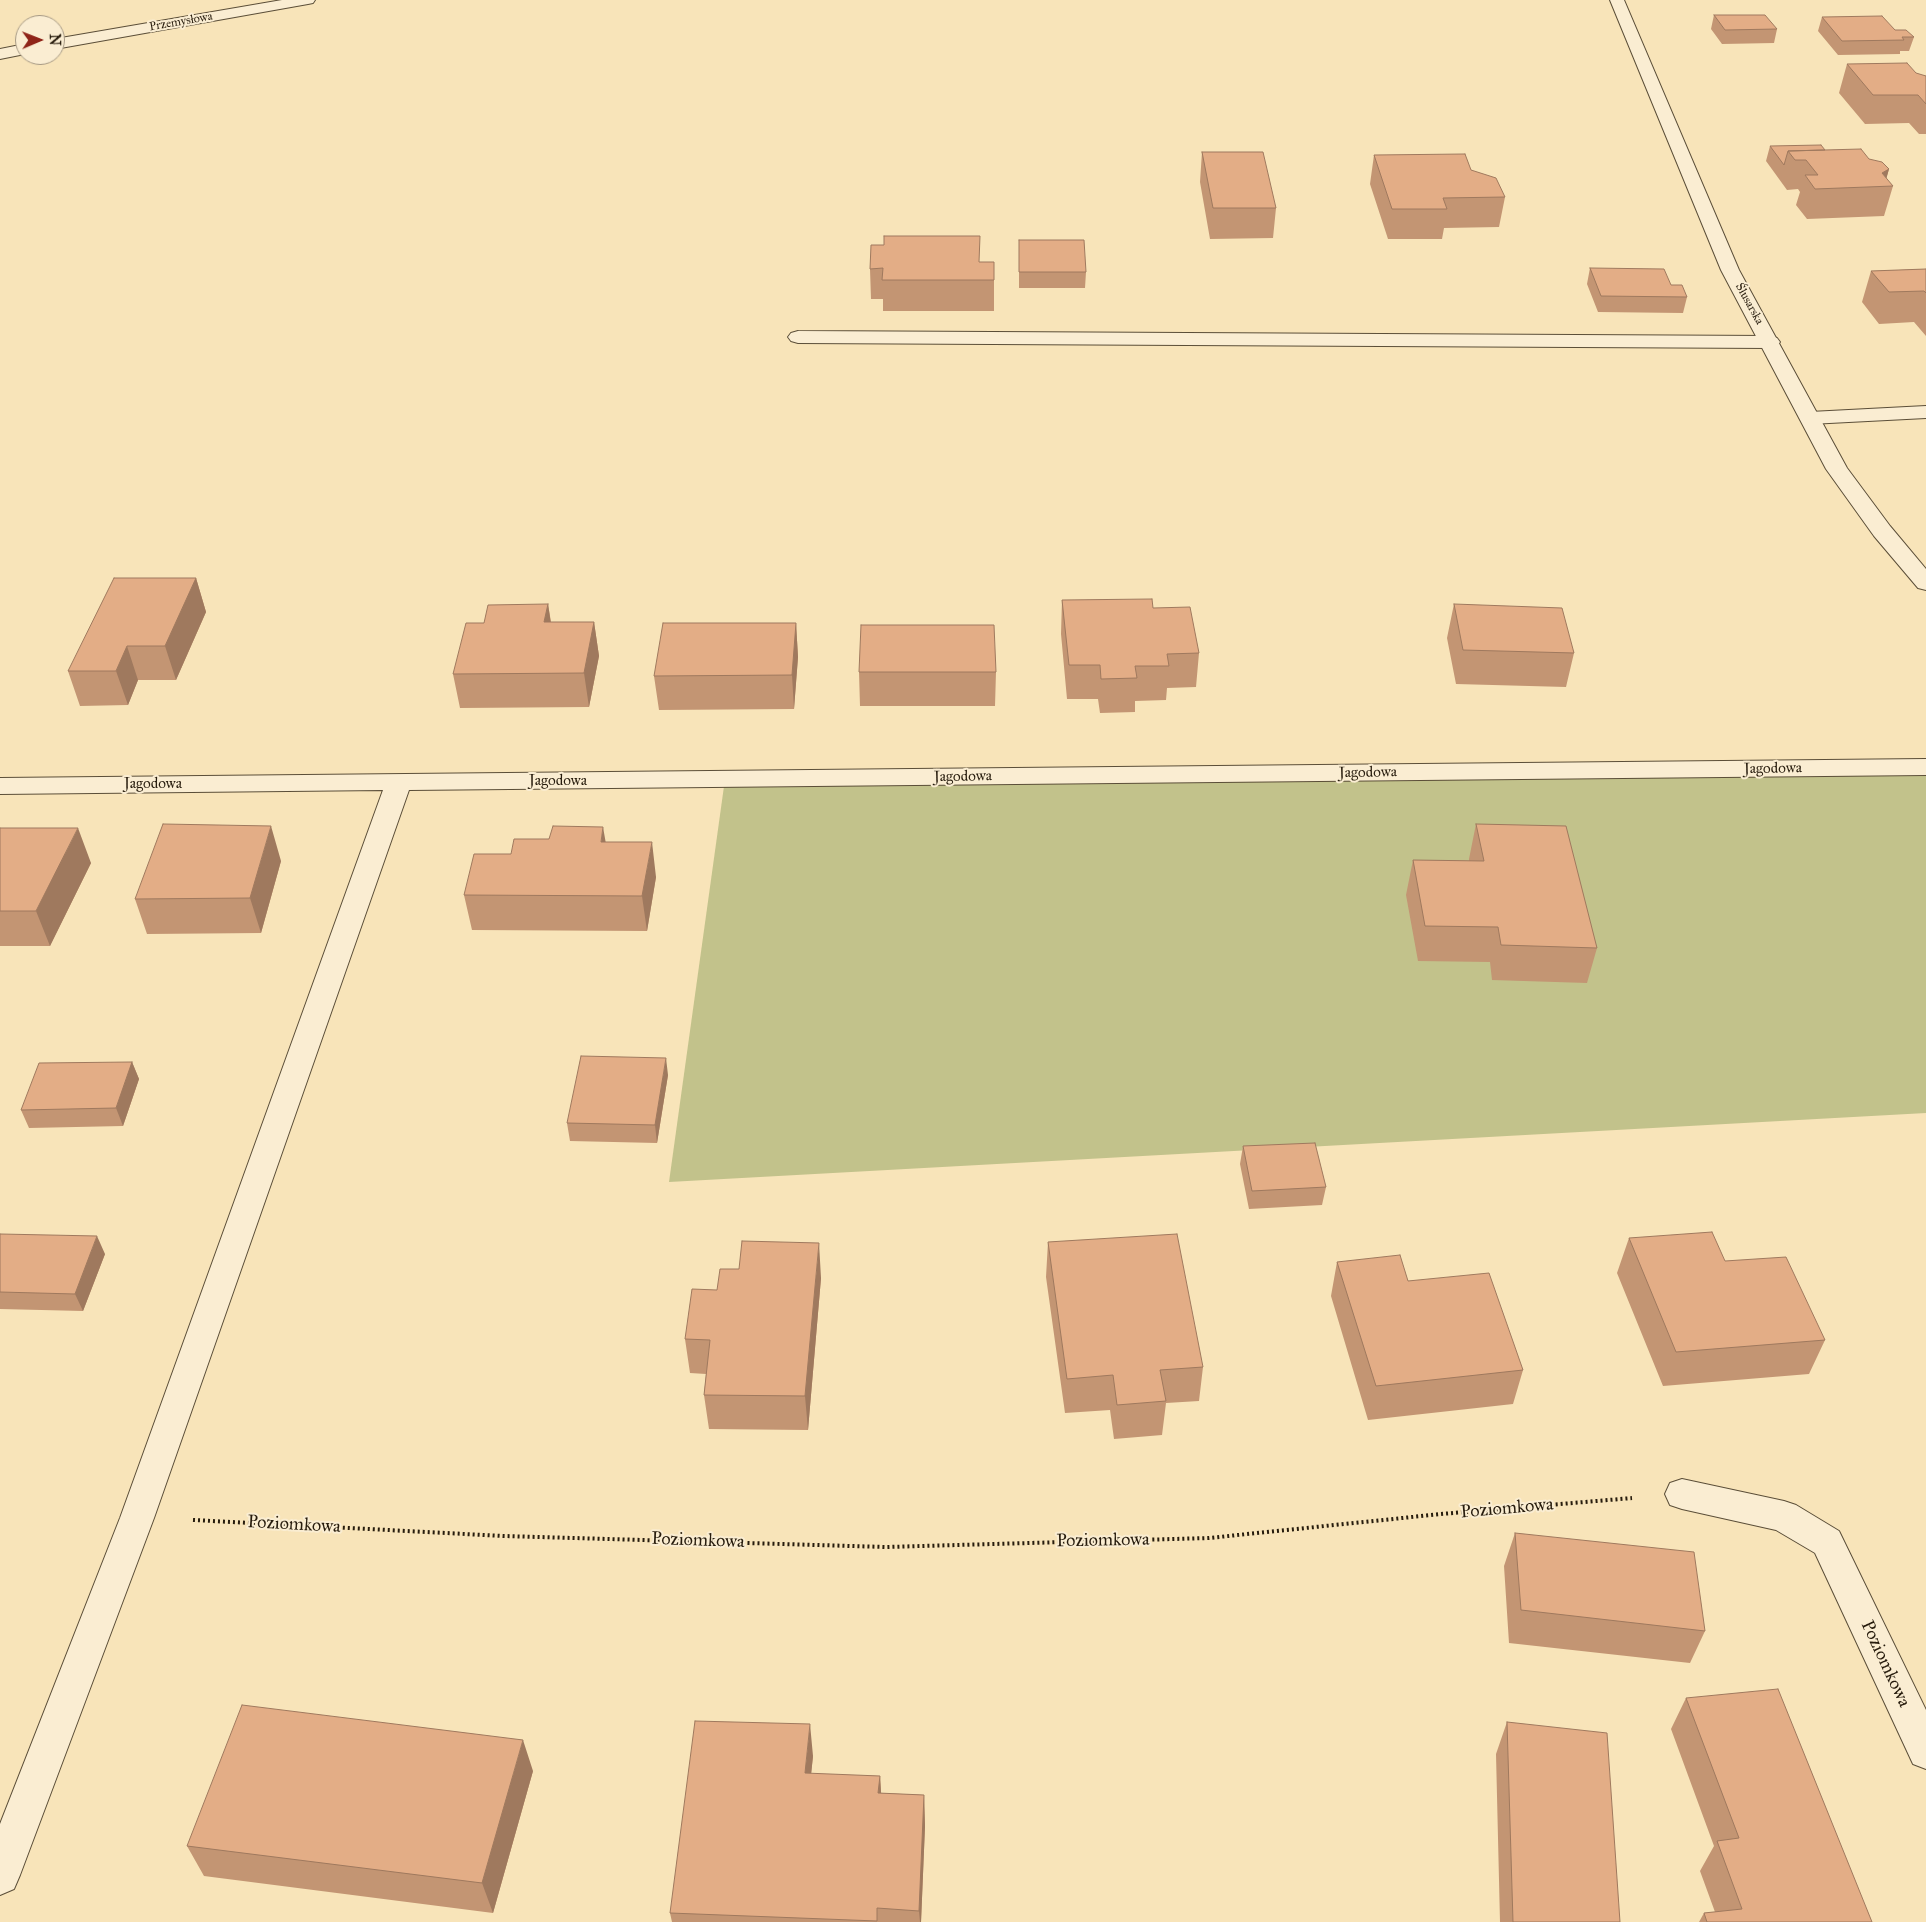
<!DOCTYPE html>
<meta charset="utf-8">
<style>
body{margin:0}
#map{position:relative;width:1926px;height:1922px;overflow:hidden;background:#f8e4b9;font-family:"IM FELL Great Primer",serif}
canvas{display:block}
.north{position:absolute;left:15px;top:15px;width:50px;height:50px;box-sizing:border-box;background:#faedd2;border:1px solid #a69983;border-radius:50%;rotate:89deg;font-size:14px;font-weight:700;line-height:20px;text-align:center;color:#271c0d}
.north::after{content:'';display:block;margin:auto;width:18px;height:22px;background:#8f2418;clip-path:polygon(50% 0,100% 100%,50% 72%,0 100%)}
</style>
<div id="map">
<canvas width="1926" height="1922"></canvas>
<div class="north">N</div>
</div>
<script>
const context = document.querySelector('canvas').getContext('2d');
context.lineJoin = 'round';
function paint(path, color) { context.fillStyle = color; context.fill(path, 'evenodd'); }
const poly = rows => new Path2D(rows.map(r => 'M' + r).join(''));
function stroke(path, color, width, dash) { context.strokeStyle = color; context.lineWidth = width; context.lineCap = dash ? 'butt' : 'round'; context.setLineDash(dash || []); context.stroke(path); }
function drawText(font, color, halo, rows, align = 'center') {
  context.font = font + ' "IM FELL Great Primer",serif'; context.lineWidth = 4; context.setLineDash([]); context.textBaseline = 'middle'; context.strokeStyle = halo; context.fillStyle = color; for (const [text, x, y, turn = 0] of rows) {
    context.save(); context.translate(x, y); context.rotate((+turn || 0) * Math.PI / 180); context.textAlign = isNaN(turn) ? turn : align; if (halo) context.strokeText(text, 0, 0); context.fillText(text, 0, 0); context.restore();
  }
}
const green = poly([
 [1926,767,1926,1113,669,1182,725,779]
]);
const path = poly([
 [193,1520,504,1536,886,1547,1209,1538,1441,1514,1632,1498]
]);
const service = poly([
 [798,331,1770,336,1777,338,1780,342,1777,346,1770,348,798,343,791,341,788,337,791,333,798,331],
 [1926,406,1926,418,1810,424,1803,422,1800,418,1803,414,1810,412,1926,406],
 [1682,1479,1784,1501,1796,1505,1839,1531,1926,1710,1926,1769,1913,1764,1815,1553,1776,1530,1682,1509,1670,1505,1665,1494,1670,1483,1682,1479]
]);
const minor = poly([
 [282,0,315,0,313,3,308,4,55,49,55,39,282,0],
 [1610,0,1624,0,1739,270,1847,468,1890,526,1926,569,1926,590,1918,588,1874,536,1826,469,1721,270,1610,0],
 [25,44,25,54,0,59,0,49,25,44],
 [1926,759,1926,775,409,790,154,1518,20,1875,14,1889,0,1895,0,1824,120,1518,383,790,0,794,0,778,1926,759]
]);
const wall = poly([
 [1714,15,1777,29,1774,43,1722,44,1711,29],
 [1822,17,1895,30,1914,37,1909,51,1900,51,1900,54,1838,55,1818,31],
 [1847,64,1917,74,1926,76,1926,134,1919,134,1909,123,1865,124,1839,93],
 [1770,146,1825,150,1869,159,1889,169,1886,179,1893,186,1884,216,1807,219,1796,205,1800,192,1798,189,1787,190,1766,161],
 [1202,152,1276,208,1273,238,1210,239,1200,182],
 [1374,155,1471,170,1505,197,1499,227,1444,228,1442,239,1388,239,1370,184],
 [1019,240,1086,272,1085,288,1019,288],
 [884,245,979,262,994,280,994,311,883,311,883,299,871,299,870,269],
 [1590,268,1671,285,1687,297,1683,313,1598,312,1587,284],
 [1926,269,1926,336,1914,322,1879,324,1862,302,1871,271],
 [196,578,206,612,176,680,138,680,128,705,80,706,68,671],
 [1062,600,1153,608,1199,653,1196,687,1167,688,1166,700,1135,701,1135,712,1100,713,1098,699,1067,699,1061,634],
 [548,604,551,622,594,622,599,656,589,707,460,708,453,674,484,623],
 [1454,604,1574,653,1566,687,1456,684,1447,638],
 [796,623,798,657,794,709,659,710,654,676],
 [859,672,996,672,995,706,860,706],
 [1476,824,1597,948,1587,983,1492,980,1490,962,1418,961,1406,895,1413,860,1469,861,1469,859],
 [0,828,91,863,50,946,0,946],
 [606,842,656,877,647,931,472,930,464,895,511,854],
 [281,861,261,933,147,934,135,899],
 [132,1062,139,1079,123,1126,29,1128,21,1110],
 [668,1075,657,1143,570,1141,567,1123],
 [1243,1146,1326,1187,1322,1205,1249,1209,1240,1164],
 [0,1234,105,1254,83,1311,0,1309],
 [1629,1238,1725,1261,1825,1340,1809,1374,1663,1386,1617,1273],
 [1048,1242,1203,1367,1199,1401,1166,1403,1162,1435,1114,1439,1110,1410,1065,1413,1046,1277],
 [1337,1262,1408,1281,1523,1370,1513,1404,1368,1420,1331,1296],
 [821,1278,808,1430,709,1429,704,1395,706,1374,690,1373,685,1339,717,1290],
 [1515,1533,1705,1631,1690,1663,1509,1643,1504,1566],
 [1686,1698,1872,1922,1699,1922,1704,1913,1715,1912,1700,1871,1714,1846,1671,1729],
 [1507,1722,1620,1922,1500,1922,1496,1754],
 [813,1756,811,1774,880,1776,881,1793,924,1795,925,1826,921,1922,672,1922,670,1913],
 [533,1771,493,1913,204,1876,187,1846]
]);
const shadedWall = poly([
 [1889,169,1884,187,1882,173],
 [196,578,206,612,176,680,165,646],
 [548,604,553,638,544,622],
 [594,622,599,656,589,707,584,673],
 [796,623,798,657,794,709,792,675],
 [127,646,138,680,128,705,116,671],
 [271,826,281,861,261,933,250,898],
 [603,827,609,861,601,842],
 [78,828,91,863,50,946,36,911],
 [652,842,656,877,647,931,642,896],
 [666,1058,668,1075,657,1143,655,1125],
 [132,1062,139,1079,123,1126,116,1108],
 [97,1236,105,1254,83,1311,75,1294],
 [819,1243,821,1278,808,1430,805,1396],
 [810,1724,813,1756,808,1804,805,1773],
 [523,1740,533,1771,493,1913,482,1883],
 [880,1776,882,1807,878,1793],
 [924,1795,925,1826,921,1922,920,1922,919,1911]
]);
const building = poly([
 [1714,15,1765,15,1777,29,1725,30,1714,15],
 [1882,16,1895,30,1906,30,1914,37,1902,37,1904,40,1842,41,1822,17,1882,16],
 [1907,63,1916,73,1926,76,1926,104,1918,95,1873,95,1847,64,1907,63],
 [1821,145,1825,150,1788,151,1784,165,1770,146,1821,145],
 [1861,149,1869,159,1882,162,1889,169,1882,173,1893,186,1815,189,1805,175,1818,175,1806,160,1795,160,1788,151,1861,149],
 [1202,152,1263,152,1276,208,1213,208,1202,152],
 [1465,154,1471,170,1496,178,1505,197,1443,198,1447,209,1392,209,1374,155,1465,154],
 [884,236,980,236,979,262,994,262,994,280,882,280,883,268,870,269,871,245,884,245,884,236],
 [1019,240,1084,240,1086,272,1019,272,1019,240],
 [1590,268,1664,269,1671,285,1682,285,1687,297,1601,296,1590,268],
 [1926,269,1926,293,1924,291,1889,292,1871,271,1926,269],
 [114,578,196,578,165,646,127,646,116,671,68,671,114,578],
 [1152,599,1153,608,1190,607,1199,653,1167,654,1169,666,1135,666,1137,678,1101,679,1100,665,1069,665,1062,600,1152,599],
 [548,604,544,622,594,622,584,673,453,674,466,623,484,623,488,605,548,604],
 [1454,604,1562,608,1574,653,1463,650,1454,604],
 [663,623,796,623,792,675,654,676,663,623],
 [861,625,994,625,996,672,859,672,861,625],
 [163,824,271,826,250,898,135,899,163,824],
 [1476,824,1566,826,1597,948,1501,945,1498,927,1425,926,1413,860,1484,861,1476,824],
 [553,826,603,827,601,842,652,842,642,896,464,895,474,854,511,854,514,839,549,839,553,826],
 [0,828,78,828,36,911,0,911,0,828],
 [581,1056,666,1058,655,1125,567,1123,581,1056],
 [132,1062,116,1108,21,1110,39,1063,132,1062],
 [1315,1143,1326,1187,1252,1191,1243,1146,1315,1143],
 [1712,1232,1725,1261,1786,1257,1825,1340,1676,1352,1629,1238,1712,1232],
 [0,1234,97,1236,75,1294,0,1292,0,1234],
 [1177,1234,1203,1367,1160,1370,1166,1401,1117,1405,1113,1375,1067,1379,1048,1242,1177,1234],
 [742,1241,819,1243,805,1396,704,1395,710,1340,685,1339,692,1289,717,1290,720,1269,739,1269,742,1241],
 [1400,1255,1408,1281,1489,1273,1523,1370,1376,1386,1337,1262,1400,1255],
 [1515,1533,1694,1552,1705,1631,1521,1610,1515,1533],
 [1778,1689,1872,1922,1707,1922,1704,1913,1742,1909,1717,1841,1739,1838,1686,1698,1778,1689],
 [242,1705,523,1740,482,1883,187,1846,242,1705],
 [695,1721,810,1724,805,1773,880,1776,878,1793,924,1795,919,1911,877,1908,877,1921,670,1913,695,1721],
 [1507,1722,1607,1733,1620,1922,1513,1922,1507,1722]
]);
const farStreetnames = [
 ["Przemysłowa",181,22,-10],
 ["Ślusarska",1749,304,61]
];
const streetNames = [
 ["Jagodowa",1773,769,-1],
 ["Jagodowa",1368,773,-1],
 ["Jagodowa",963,777,-1],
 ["Jagodowa",558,781],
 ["Jagodowa",153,784]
];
const nearStreetnames = [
 ["Poziomkowa",1507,1509,-5],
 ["Poziomkowa",294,1525,3],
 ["Poziomkowa",698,1541,2],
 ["Poziomkowa",1103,1541,-1],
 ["Poziomkowa",1885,1664,65]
];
paint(green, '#c2c28b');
stroke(service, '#5b4e38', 2);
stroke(minor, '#5b4e38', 2);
stroke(path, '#271c0d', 4, [2, 3]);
paint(service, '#faedd2');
paint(minor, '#faedd2');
paint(wall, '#c39573');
paint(shadedWall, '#9f795e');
paint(building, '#e3ad86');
stroke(building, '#9f795e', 1);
drawText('12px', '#271c0d', '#faedd2', farStreetnames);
drawText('15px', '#271c0d', '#faedd2', streetNames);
drawText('18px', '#271c0d', '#faedd2', nearStreetnames);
</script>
